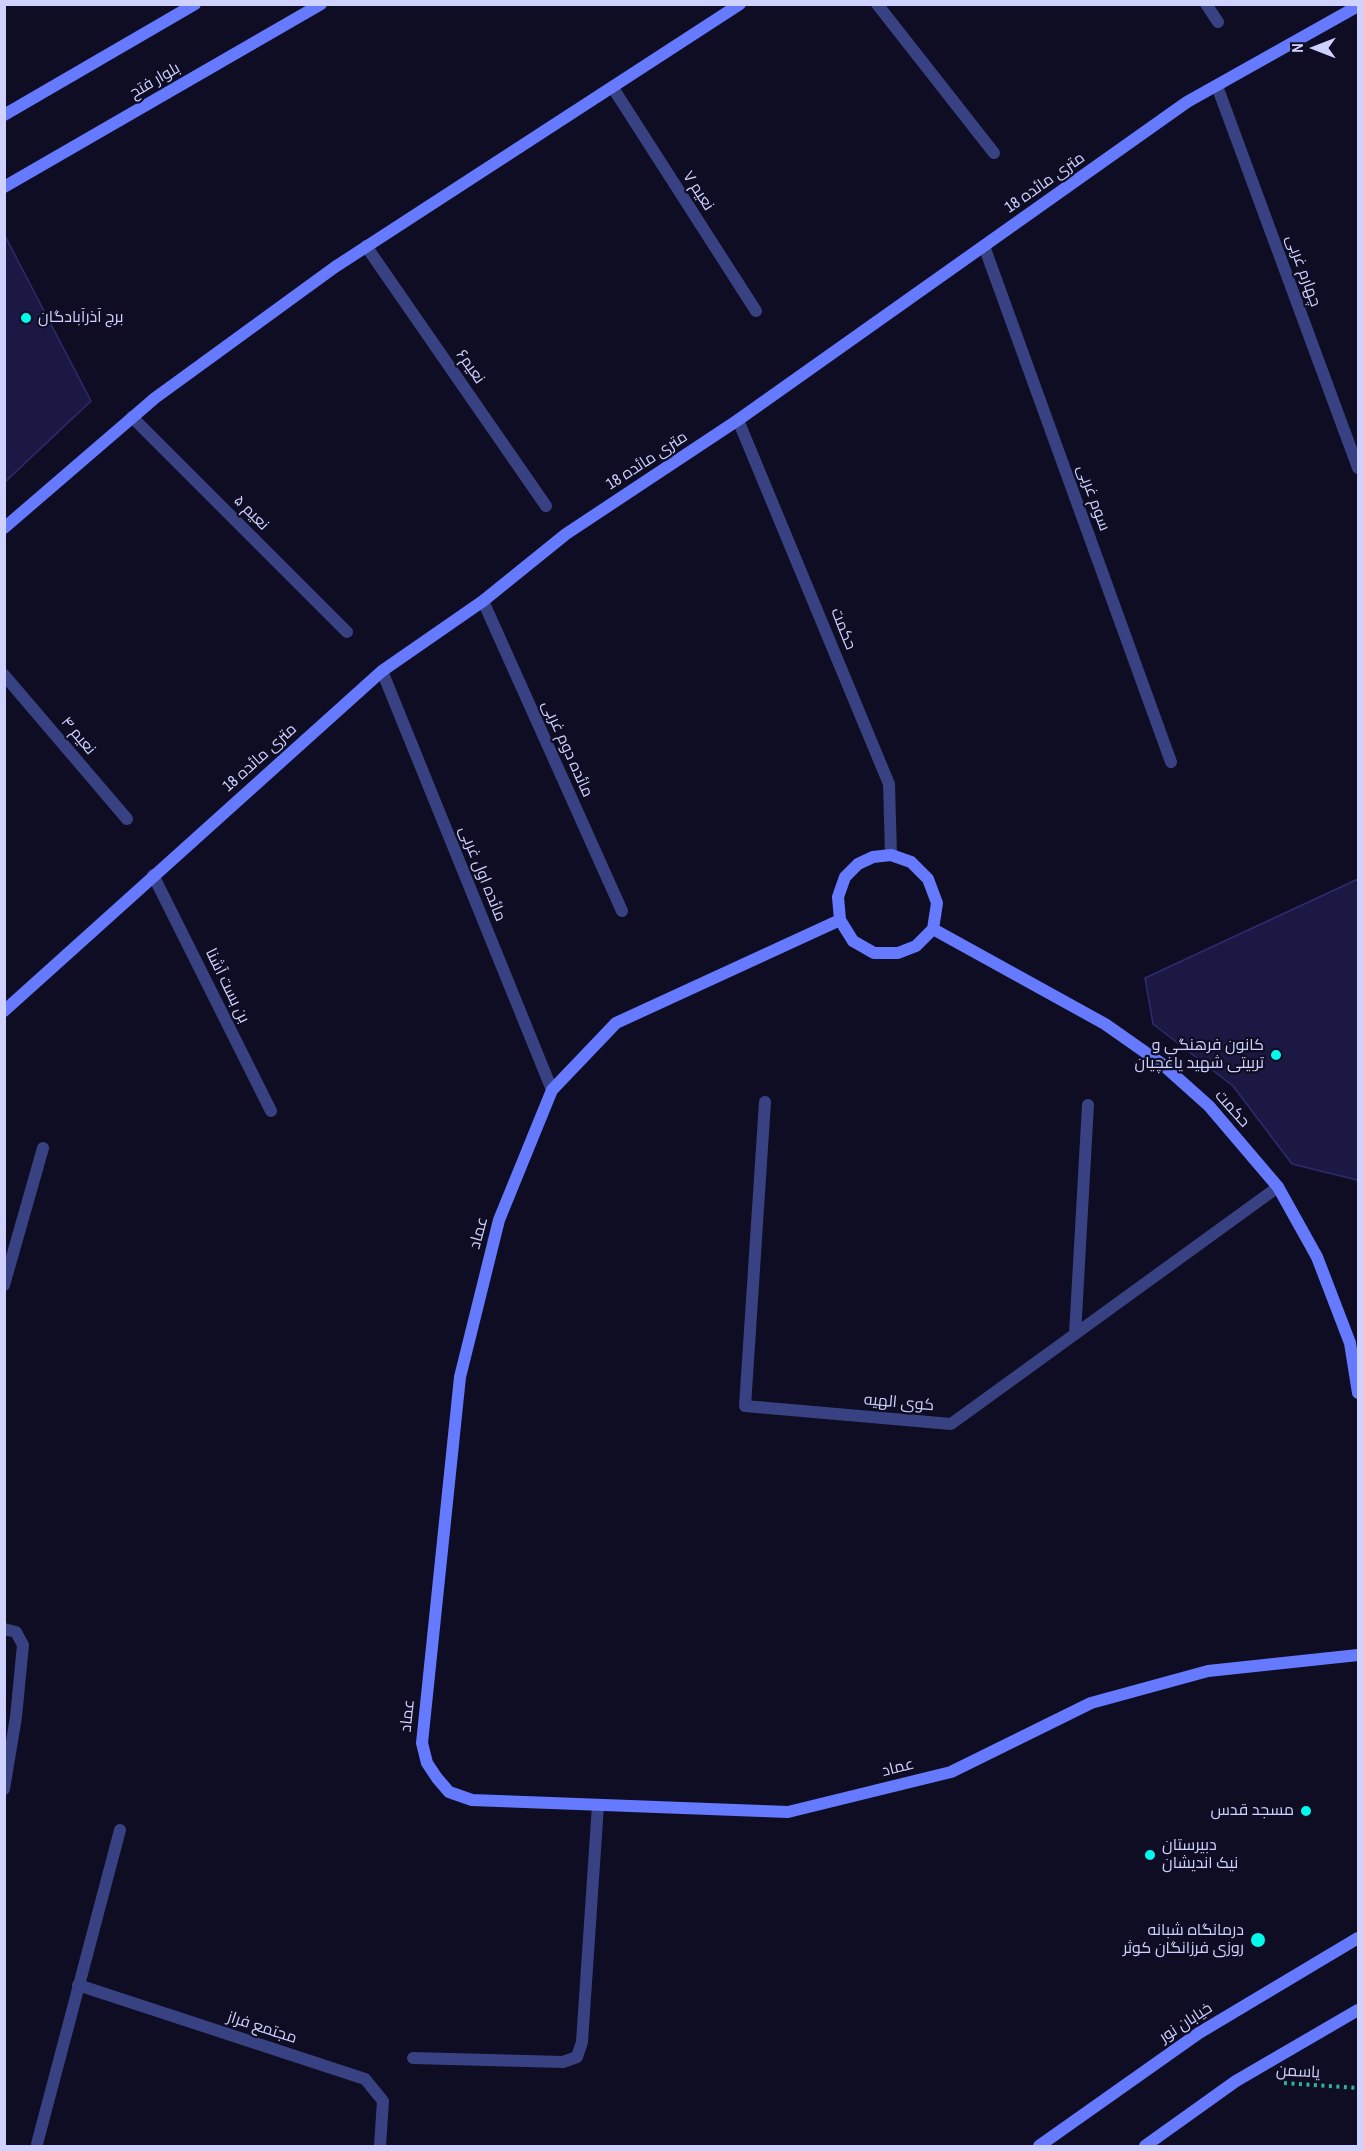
<!DOCTYPE html>
<meta charset="utf-8">
<style>
body{margin:0}
#map{position:relative;width:1363px;height:2151px;overflow:hidden;background:#0e0d23;font-family:"Archivo Narrow",sans-serif}
canvas{display:block}
.frame{position:absolute;inset:0;border:6px solid #cfd1ff;pointer-events:none}
.north{position:absolute;left:1285px;top:18px;width:60px;height:60px;-webkit-text-stroke:4px #0e0d23;paint-order:stroke;rotate:270deg;font-size:16px;font-weight:700;line-height:24px;text-align:center;color:#cfd1ff}
.north::after{content:'';display:block;margin:auto;width:21px;height:27px;background:#cfd1ff;clip-path:polygon(50% 0,100% 100%,50% 72%,0 100%)}
</style>
<div id="map">
<canvas width="1363" height="2151"></canvas>
<div class="frame"></div>
<div class="north">N</div>
</div>
<script>
const context = document.querySelector('canvas').getContext('2d');
context.lineJoin = 'round';
function paint(path, color) { context.fillStyle = color; context.fill(path, 'evenodd'); }
const poly = rows => new Path2D(rows.map(r => 'M' + r).join(''));
function stroke(path, color, width, dash) { context.strokeStyle = color; context.lineWidth = width; context.lineCap = dash ? 'butt' : 'round'; context.setLineDash(dash || []); context.stroke(path); }
function drawText(font, color, halo, rows, align = 'center') {
  context.font = font + ' "Archivo Narrow",Cairo,sans-serif'; context.lineWidth = 4.5; context.setLineDash([]); context.textBaseline = 'middle'; context.strokeStyle = halo; context.fillStyle = color; for (const [text, x, y, turn = 0] of rows) {
    context.save(); context.translate(x, y); context.rotate((+turn || 0) * Math.PI / 180); context.textAlign = isNaN(turn) ? turn : align; if (halo) context.strokeText(text, 0, 0); context.fillText(text, 0, 0); context.restore();
  }
}
const building = poly([
 [4,234,91,401,4,483,4,234],
 [1358,879,1358,1183,1357,1180,1292,1164,1233,1086,1153,1024,1145,978,1358,879]
]);
const path = poly([
 [1284,2083,1358,2088]
]);
const lane = poly([
 [1217,86,1358,468],
 [984,246,1171,762],
 [738,420,889,784,891,855],
 [483,601,622,911],
 [382,671,552,1090],
 [153,875,271,1111]
]);
const street = poly([
 [877,4,994,153],
 [1206,4,1218,22],
 [613,88,756,311],
 [366,246,546,506],
 [132,417,347,632],
 [4,675,127,819],
 [765,1102,745,1406,951,1424,1278,1187],
 [4,1285,43,1148],
 [1075,1334,1088,1105],
 [4,1629,16,1632,23,1645,16,1717,4,1789],
 [78,1985,365,2079,383,2101,380,2146],
 [413,2058,563,2062,577,2057,582,2042,598,1805],
 [37,2144,120,1830]
]);
const secondary = poly([
 [4,115,195,4],
 [4,187,321,4],
 [4,528,155,398,335,267,740,4],
 [891,855,911,862,928,879,937,903,933,929,916,946,898,953,874,953,853,941,840,920,838,897,845,877,858,864,873,857,891,855],
 [840,920,616,1023,552,1090,499,1220,460,1377,422,1743,427,1763,437,1778,449,1792,472,1800,788,1812,951,1772,1091,1703,1208,1671,1358,1655],
 [933,929,1105,1024,1162,1064,1209,1106,1278,1187,1317,1257,1350,1343,1358,1393],
 [4,1011,382,671,483,601,566,534,738,420,1187,102,1358,6],
 [1039,2146,1199,2033,1358,1938],
 [1145,2146,1236,2081,1358,2010]
]);
const markers = [
 [26,318,6,"#00faec"],
 [1276,1055,6,"#00faec"],
 [1306,1811,6,"#00faec"],
 [1150,1855,6,"#00faec"],
 [1258,1940,8,"#00faec"]
];
const streetNames = [
 ["بلوار فتح",155,81,-30],
 ["18 متری مائده",1045,183,-35],
 ["نعیم ۷",698,191,57],
 ["چهارم غربی",1303,271,70],
 ["نعیم۶",470,367,55],
 ["18 متری مائده",647,461,-33],
 ["سوم غربی",1093,498,70],
 ["نعیم ۵",251,513,45],
 ["حکمت",843,629,68],
 ["نعیم ۴",78,736,50],
 ["مائده دوم غربی",567,749,66],
 ["18 متری مائده",260,758,-42],
 ["مائده اول غربی",482,874,68],
 ["بن بست آشنا",227,986,64],
 ["حکمت",1232,1109,48],
 ["عماد",479,1233,-75],
 ["کوی الهیه",899,1403,5],
 ["عماد",408,1716,-84],
 ["عماد",898,1768,-14],
 ["خیابان نور",1186,2023,-33],
 ["مجتمع فراز",262,2028,18],
 ["یاسمن",1298,2072,3]
];
const poiNames = [
 ["برج آذرآبادگان",38,318,"left"],
 ["کانون فرهنگی و",1264,1046],
 ["تربیتی شهید یاغچیان",1264,1064],
 ["مسجد قدس",1294,1811],
 ["دبیرستان",1162,1846,"left"],
 ["نیک اندیشان",1162,1864,"left"],
 ["درمانگاه شبانه",1244,1931],
 ["روزی فرزانگان کوثر",1244,1949]
];
paint(building, '#1b1944');
stroke(building, '#2e2b70', 1.5);
stroke(path, '#2db598', 4, [3, 4.5]);
stroke(lane, '#384182', 12);
stroke(street, '#384182', 12);
stroke(secondary, '#667aff', 12);
for (const [x, y, r, color] of markers) { const dot = new Path2D(); dot.arc(x, y, r, 0, 2 * Math.PI); context.fillStyle = color; context.fill(dot); stroke(dot, '#0e0d23', 2); }
drawText('16px', '#cfd1ff', '#0e0d23', streetNames);
drawText('16px', '#cfd1ff', '#0e0d23', poiNames, 'right');
</script>
